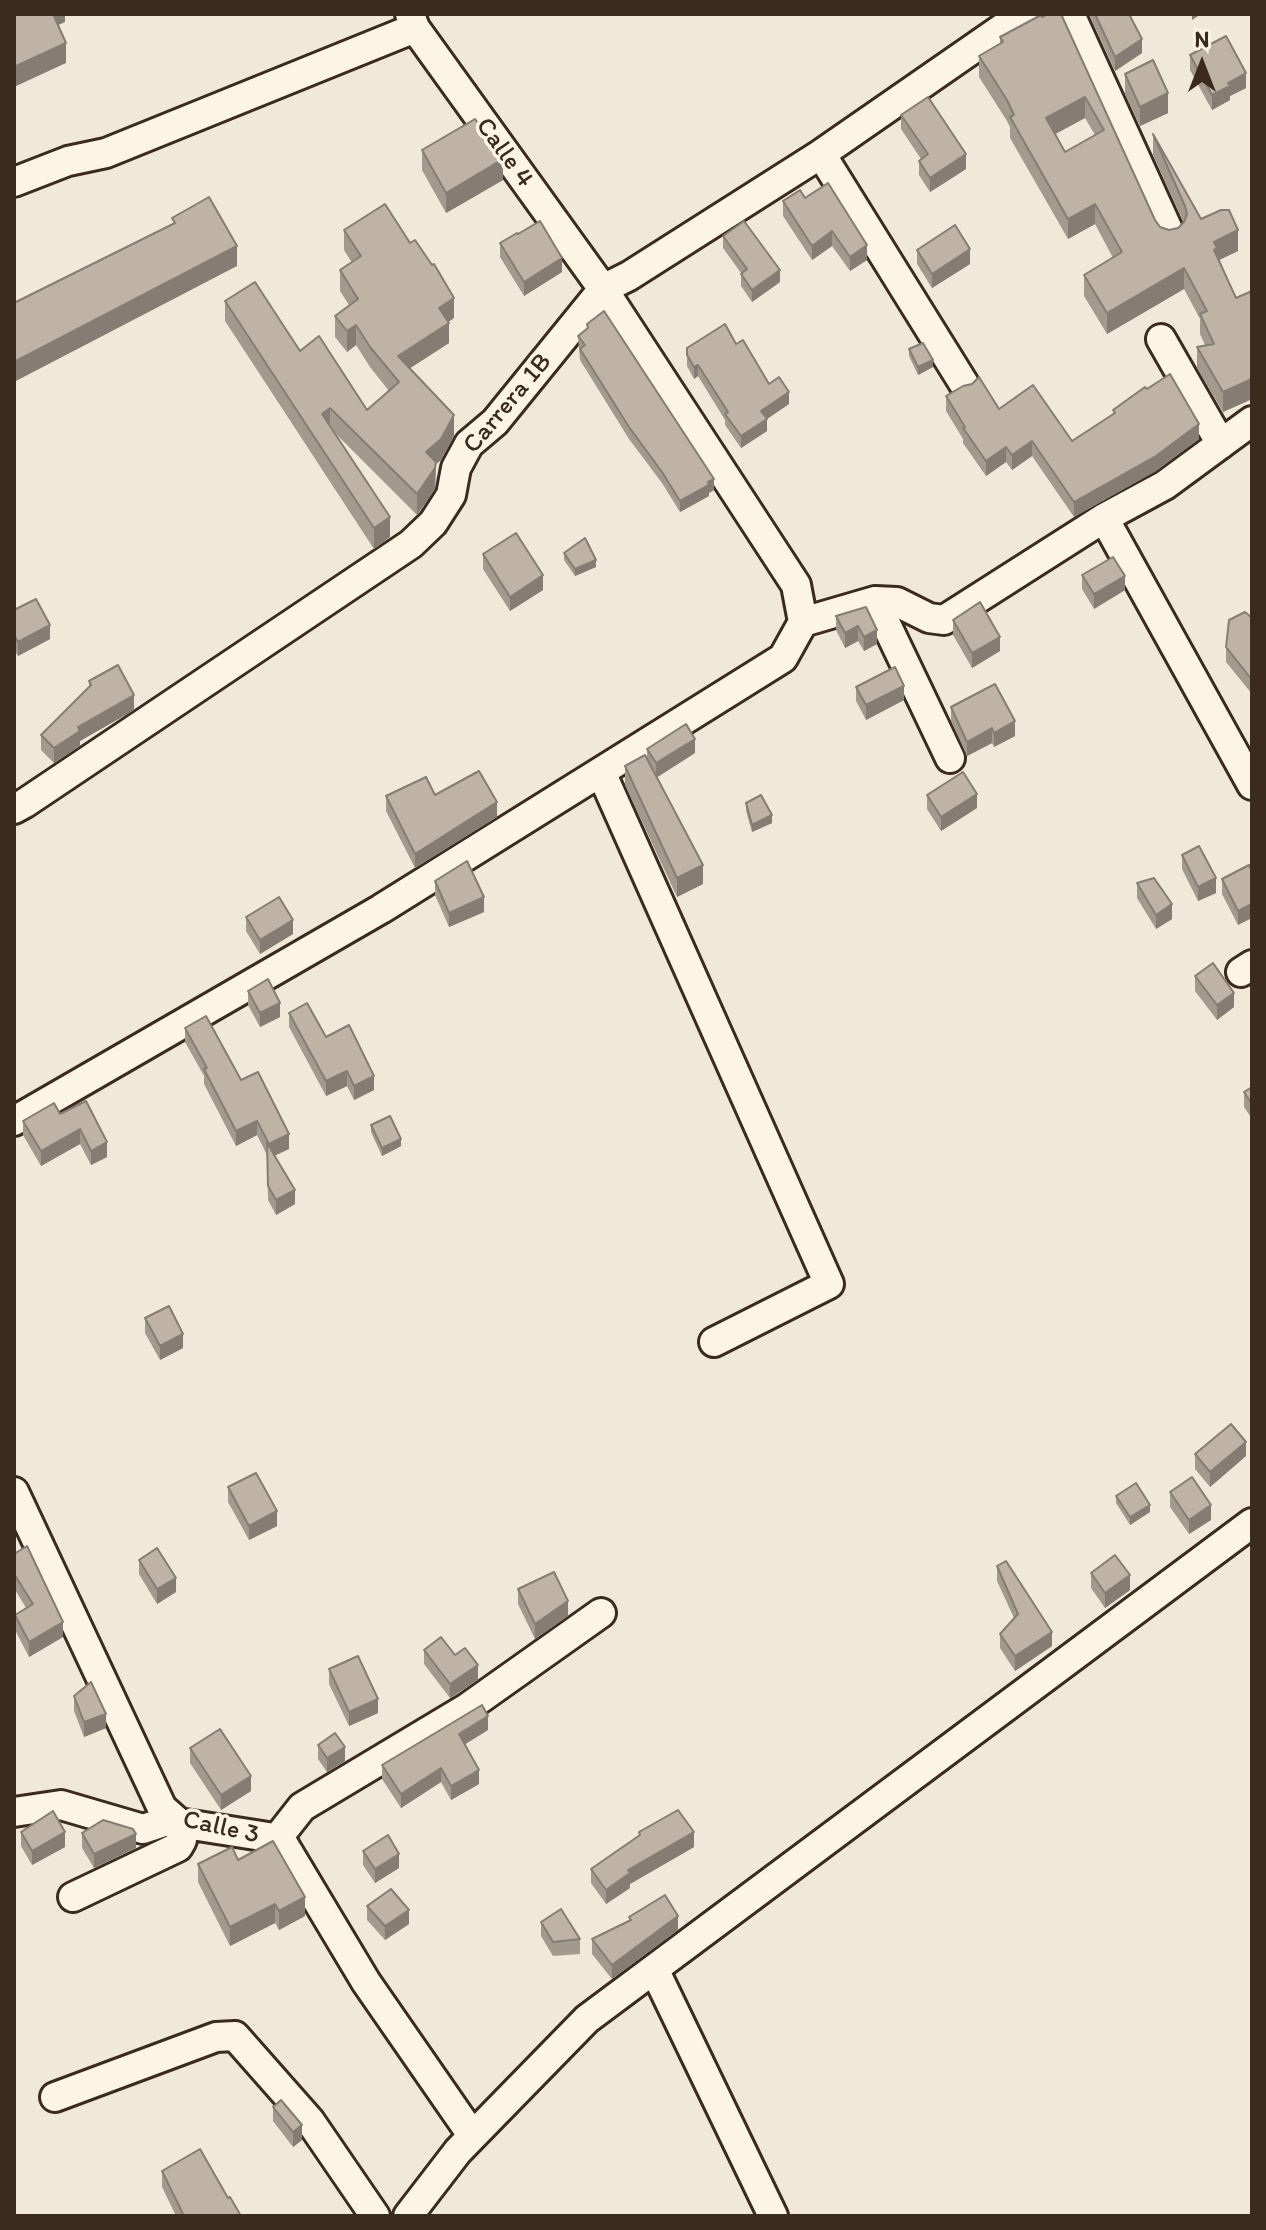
<!DOCTYPE html>
<style>
body{margin:0}
#map{position:relative;width:1266px;height:2230px;overflow:hidden;background:#f0e9d9;font-family:Itim,sans-serif}
canvas{display:block}
.frame{position:absolute;inset:0;border:16px solid #3b2a1e;pointer-events:none}
.north{position:absolute;left:1162px;top:24px;width:80px;height:80px;-webkit-text-stroke:6px #fcf5e5;paint-order:stroke;rotate:0deg;font-size:22px;font-weight:700;line-height:32px;text-align:center;color:#3b2a1e}
.north::after{content:'';display:block;margin:auto;width:28px;height:36px;background:#3b2a1e;clip-path:polygon(50% 0,100% 100%,50% 72%,0 100%)}
</style>
<div id="map">
<canvas width="1266" height="2230"></canvas>
<div class="frame"></div>
<div class="north">N</div>
</div>
<script>
const context = document.querySelector('canvas').getContext('2d');
context.lineJoin = 'round';
const poly = rows => new Path2D(rows.map(r => 'M' + r).join(''));
function stroke(path, color, width, dash) { context.strokeStyle = color; context.lineWidth = width; context.lineCap = dash ? 'butt' : 'round'; context.setLineDash(dash || []); context.stroke(path); }
function paint(path, color) { context.fillStyle = color; context.fill(path, 'evenodd'); }
function drawText(font, color, halo, rows, align = 'center') {
  context.font = font + ' Itim,sans-serif'; context.lineWidth = 7; context.setLineDash([]); context.textBaseline = 'middle'; context.strokeStyle = halo; context.fillStyle = color; for (const [text, x, y, turn = 0] of rows) {
    context.save(); context.translate(x, y); context.rotate((+turn || 0) * Math.PI / 180); context.textAlign = isNaN(turn) ? turn : align; if (halo) context.strokeText(text, 0, 0); context.fillText(text, 0, 0); context.restore();
  }
}
const minor = poly([
 [1070,14,1170,234],
 [821,154,964,384],
 [14,182,68,161,106,153,415,28],
 [1161,339,1221,444],
 [1104,518,1252,785],
 [875,601,950,758],
 [803,622,875,601,897,602,929,618,944,620,1104,518,1165,485,1252,421],
 [601,772,829,1284,714,1342],
 [14,809,25,803,411,544,433,523,451,495,456,468,469,444,495,422,603,289,629,276,821,154,1023,14],
 [1241,972,1252,965],
 [14,1121,381,909,783,658,803,622,796,585,603,289,415,28,410,14],
 [14,1492,162,1808,179,1823,268,1837,284,1845,366,1982,472,2135],
 [14,1812,61,1805,143,1829,173,1819],
 [276,1840,302,1807,467,1708,601,1613],
 [73,1897,178,1847,182,1840,179,1823],
 [654,1969,773,2216],
 [55,2097,216,2037,235,2036,310,2121,375,2216],
 [408,2216,458,2151,587,2019,1252,1523]
]);
const wall = poly([
 [1089,14,1129,14,1142,53,1115,71],
 [1041,15,1155,220,1160,227,1169,230,1178,228,1184,223,1153,155,1153,134,1201,219,1238,251,1219,260,1236,298,1252,291,1252,399,1223,412,1197,368,1197,347,1205,345,1200,334,1200,319,1184,289,1107,334,1084,296,1084,275,1113,258,1095,224,1068,239,1010,138,1010,127,1007,121,979,77,979,56,1000,43,1000,37],
 [1085,118,1095,135,1065,152,1055,134],
 [1190,55,1246,88,1230,96,1230,100,1212,110,1190,70],
 [1125,74,1168,113,1140,126,1125,94],
 [901,115,966,169,930,192,919,175,919,161,921,159,901,129],
 [422,150,503,180,446,213,422,170],
 [805,198,867,260,850,271,832,246,812,260,783,216,783,201],
 [344,230,454,318,448,322,449,343,410,368,454,436,441,460,436,464,435,489,417,515,335,433,390,537,374,549,225,321,225,301,300,351,367,410,389,391,370,367,356,345,347,352,335,337,335,316,349,305,340,291,340,270,352,263,344,250],
 [723,236,780,282,752,302,741,286,741,273,723,248],
 [500,243,562,272,524,296,500,257],
 [917,250,970,264,932,288,917,264],
 [587,324,714,490,709,493,709,496,680,512,662,483,629,439,580,360,578,336,587,328],
 [736,344,769,384,789,404,767,419,767,431,741,448,725,425,725,420,698,376,694,379,687,366,687,348],
 [909,349,933,367,918,375,909,356],
 [946,396,999,409,1072,441,1113,414,1113,410,1199,439,1156,471,1074,517,1032,456,1012,470,1006,462,986,476,963,443,963,439,946,411],
 [564,553,596,567,575,576,564,560],
 [483,554,543,590,510,611,483,569],
 [1082,575,1125,590,1094,609,1082,589],
 [866,607,877,644,864,651,858,641,845,648,836,630,836,616],
 [14,610,50,639,18,656,14,650],
 [1252,618,1252,694,1226,662,1226,647],
 [953,620,1000,651,972,668,953,635],
 [89,681,134,710,80,741,80,746,54,763,41,750,41,735,89,687],
 [856,687,904,700,866,720,856,701],
 [951,707,1015,736,994,747,992,743,967,756,951,721],
 [647,749,695,753,657,777,703,884,677,897,625,785,625,766,647,758],
 [435,795,497,817,415,868,386,811,386,796],
 [927,795,977,808,941,831,927,809],
 [746,803,772,823,752,832,746,811],
 [1182,855,1216,893,1198,901,1182,869],
 [1249,865,1238,925,1222,894,1222,879],
 [435,881,484,912,449,927,435,895],
 [1137,883,1172,919,1156,929,1137,898],
 [246,917,293,934,260,954,246,931],
 [1195,976,1234,1007,1217,1020,1195,991],
 [248,991,280,1017,260,1027,248,1005],
 [289,1013,374,1090,354,1100,347,1086,326,1096,289,1027],
 [185,1028,241,1080,289,1149,274,1156,295,1204,276,1215,268,1200,267,1155,257,1135,236,1146,204,1084,204,1076,185,1042],
 [1252,1087,1252,1119,1244,1107,1244,1092],
 [86,1101,107,1157,91,1165,80,1144,41,1166,23,1135,23,1121,60,1114],
 [371,1125,401,1146,382,1156,371,1132],
 [145,1318,183,1348,160,1360,145,1333],
 [1195,1454,1246,1456,1210,1487,1195,1469],
 [228,1487,277,1526,249,1540,228,1502],
 [1170,1492,1211,1520,1189,1534,1170,1507],
 [1116,1496,1150,1512,1130,1525,1116,1503],
 [14,1554,63,1637,29,1657,15,1630,15,1615,26,1608,14,1588],
 [139,1560,176,1592,157,1604,139,1574],
 [997,1566,1052,1646,1015,1671,1000,1648,1000,1634,1014,1618,997,1581],
 [1091,1573,1130,1590,1105,1608,1091,1588],
 [518,1589,568,1616,535,1639,518,1604],
 [424,1650,478,1680,450,1698,424,1664],
 [329,1669,378,1713,349,1726,329,1684],
 [74,1696,106,1728,84,1737,74,1711],
 [488,1730,465,1744,479,1784,451,1800,441,1782,401,1808,382,1779,382,1765],
 [318,1745,345,1761,327,1772,318,1759],
 [190,1748,251,1791,221,1810,190,1763],
 [21,1832,65,1847,32,1865,21,1846],
 [639,1832,694,1847,630,1884,630,1888,606,1904,591,1883,591,1869,639,1836],
 [82,1833,136,1848,94,1868,82,1848],
 [363,1851,399,1868,375,1883,363,1865],
 [238,1860,305,1916,279,1930,275,1923,230,1946,198,1882,198,1864],
 [367,1906,409,1924,385,1940,367,1920],
 [629,1917,678,1930,612,1979,592,1954,592,1939,629,1921],
 [541,1922,580,1939,580,1954,553,1956,541,1936],
 [273,2107,302,2140,293,2147,273,2121],
 [162,2171,228,2198,241,2216,176,2216,162,2187]
]);
const shadedWall = poly([
 [50,14,65,14,65,22,50,29],
 [1192,14,1201,14,1192,20],
 [1142,39,1142,53,1115,71,1115,57],
 [66,43,66,63,14,87,14,67],
 [1246,73,1246,88,1230,96,1230,100,1212,110,1212,95,1228,83],
 [1168,93,1168,113,1140,126,1140,107],
 [1085,97,1085,118,1046,139,1046,118],
 [966,154,966,169,930,192,930,178],
 [503,159,503,180,446,213,446,193],
 [1095,204,1095,224,1068,239,1068,219],
 [1238,230,1238,251,1217,261,1214,271,1214,242],
 [832,231,832,246,812,260,812,246],
 [867,245,867,260,850,271,850,257],
 [237,246,237,266,14,382,14,362],
 [970,249,970,264,932,288,932,274],
 [562,258,562,272,524,296,524,282],
 [1184,268,1184,289,1107,334,1107,313],
 [780,270,780,282,752,302,752,290],
 [454,298,454,318,439,328,439,308],
 [449,323,449,343,398,376,398,356],
 [356,325,356,345,347,352,347,331],
 [933,360,933,367,918,375,918,367],
 [698,365,698,376,694,379,694,367],
 [1252,379,1252,399,1223,412,1223,392],
 [789,392,789,404,761,423,761,411],
 [330,408,330,428,322,414],
 [454,415,454,436,441,460,436,464,435,489,417,515,417,494,426,452],
 [767,419,767,431,741,448,741,436],
 [1199,424,1199,439,1156,471,1074,517,1074,502],
 [1032,441,1032,456,1012,470,1012,455],
 [1006,447,1006,462,986,476,986,461],
 [714,479,714,490,709,493,709,496,680,512,680,501],
 [390,517,390,537,374,549,374,528],
 [596,560,596,567,575,576,575,569],
 [543,575,543,590,510,611,510,597],
 [1125,576,1125,590,1094,609,1094,594],
 [50,625,50,639,18,656,18,642],
 [858,626,858,641,845,648,845,633],
 [877,630,877,644,864,651,864,637],
 [1000,637,1000,651,972,668,972,653],
 [904,686,904,700,866,720,866,705],
 [134,695,134,710,80,741,80,746,54,763,54,748,78,727],
 [1015,721,1015,736,994,747,994,733],
 [992,728,992,743,967,756,967,742],
 [695,739,695,753,656,778,656,763],
 [977,794,977,808,941,831,941,817],
 [497,802,497,817,415,868,415,854],
 [772,815,772,823,752,832,752,825],
 [703,865,703,884,677,897,677,878],
 [1216,878,1216,893,1198,901,1198,887],
 [484,897,484,912,449,927,449,913],
 [1172,904,1172,919,1156,929,1156,915],
 [1252,904,1252,918,1238,925,1238,911],
 [293,920,293,934,260,954,260,940],
 [1234,993,1234,1007,1217,1020,1217,1005],
 [280,1003,280,1017,260,1027,260,1013],
 [347,1071,347,1086,326,1096,326,1081],
 [374,1076,374,1090,354,1100,354,1086],
 [257,1121,257,1135,236,1146,236,1131],
 [80,1129,80,1144,41,1166,41,1151],
 [289,1134,289,1149,269,1158,269,1144],
 [401,1139,401,1146,382,1156,382,1148],
 [107,1142,107,1157,91,1165,91,1151],
 [295,1190,295,1204,276,1215,276,1200],
 [183,1334,183,1348,160,1360,160,1346],
 [1246,1442,1246,1456,1210,1487,1210,1472],
 [1150,1505,1150,1512,1130,1525,1130,1517],
 [1211,1505,1211,1520,1189,1534,1189,1520],
 [277,1511,277,1526,249,1540,249,1526],
 [1130,1575,1130,1590,1105,1608,1105,1593],
 [176,1578,176,1592,157,1604,157,1589],
 [568,1601,568,1616,535,1639,535,1624],
 [63,1622,63,1637,29,1657,29,1642],
 [1052,1632,1052,1646,1015,1671,1015,1656],
 [478,1665,478,1680,450,1698,450,1684],
 [378,1699,378,1713,349,1726,349,1712],
 [106,1714,106,1728,84,1737,84,1722],
 [488,1716,488,1730,459,1748,459,1734],
 [345,1747,345,1761,327,1772,327,1758],
 [441,1768,441,1782,401,1808,401,1794],
 [479,1770,479,1784,451,1800,451,1786],
 [251,1776,251,1791,221,1810,221,1795],
 [65,1832,65,1847,32,1865,32,1851],
 [694,1832,694,1847,630,1884,630,1888,606,1904,606,1890,628,1870],
 [136,1834,136,1848,94,1868,94,1854],
 [399,1854,399,1868,375,1883,375,1869],
 [305,1897,305,1916,279,1930,279,1911],
 [275,1904,275,1923,230,1946,230,1927],
 [409,1910,409,1924,385,1940,385,1926],
 [678,1916,678,1930,612,1979,612,1965],
 [302,2125,302,2140,293,2147,293,2132]
]);
const building = poly([
 [14,14,53,14,66,43,14,67,14,14],
 [1048,14,1061,14,1155,220,1160,227,1169,230,1178,228,1184,222,1187,214,1185,206,1153,134,1201,219,1221,210,1229,210,1238,230,1214,242,1217,248,1214,250,1236,298,1252,291,1252,379,1223,392,1197,347,1214,344,1200,314,1207,311,1184,268,1107,313,1084,275,1122,252,1095,204,1068,219,1010,117,1014,115,1007,100,979,56,1003,42,1000,37,1041,15,1042,17,1048,14],
 [1085,97,1104,130,1065,152,1046,118,1085,97],
 [1095,14,1129,14,1142,39,1115,57,1095,14],
 [1226,36,1246,73,1228,83,1230,86,1212,95,1190,55,1226,36],
 [1153,60,1168,93,1140,107,1125,74,1153,60],
 [928,97,966,154,930,178,919,161,928,154,901,115,928,97],
 [475,119,503,159,446,193,422,150,475,119],
 [828,183,867,245,850,257,832,231,812,246,783,201,800,190,805,198,828,183],
 [209,197,237,246,14,362,14,303,175,223,172,218,209,197],
 [385,204,410,243,415,240,432,265,434,264,454,298,439,308,449,323,398,356,454,415,441,439,426,452,436,462,435,468,417,494,330,408,322,414,390,517,374,528,225,301,255,282,300,351,319,336,367,410,399,382,370,347,356,325,347,331,335,316,358,299,340,270,361,256,344,230,385,204],
 [540,221,562,258,524,282,500,243,517,233,518,234,540,221],
 [744,221,780,270,752,290,741,274,747,269,723,236,744,221],
 [955,225,970,249,932,274,917,250,955,225],
 [604,311,714,479,708,482,709,485,680,501,662,472,629,427,580,349,585,345,578,336,588,328,587,324,604,311],
 [725,324,736,344,743,340,769,384,779,377,789,392,761,411,767,419,741,436,725,414,728,412,698,365,694,367,687,355,687,348,725,324],
 [923,343,933,360,918,367,909,349,923,343],
 [1170,374,1199,424,1156,456,1074,502,1032,441,1012,455,1006,447,986,461,963,428,965,427,946,396,963,386,972,384,979,377,999,409,1033,385,1072,441,1115,413,1113,410,1145,387,1147,389,1170,374],
 [516,533,543,575,510,597,483,554,516,533],
 [585,538,596,560,575,569,564,553,585,538],
 [1113,557,1125,576,1094,594,1082,575,1113,557],
 [36,599,50,625,18,642,14,635,14,610,36,599],
 [980,602,1000,637,972,653,953,620,980,602],
 [866,607,877,630,864,637,858,626,845,633,836,616,866,607],
 [1245,612,1252,618,1252,680,1226,647,1229,620,1245,612],
 [118,665,134,695,78,727,80,731,54,748,41,735,91,685,89,681,118,665],
 [895,667,904,686,866,705,856,687,895,667],
 [995,684,1015,721,994,733,992,728,967,742,951,707,995,684],
 [686,724,695,739,656,763,647,749,686,724],
 [645,755,703,865,677,878,625,766,645,755],
 [479,771,497,802,415,854,386,796,426,777,435,795,479,771],
 [963,772,977,794,941,817,927,795,963,772],
 [761,795,772,815,752,825,746,803,761,795],
 [1199,846,1216,878,1198,887,1182,855,1199,846],
 [467,861,484,897,449,913,435,881,467,861],
 [1249,865,1252,872,1252,904,1238,911,1222,879,1249,865],
 [1154,878,1172,904,1156,915,1137,883,1154,878],
 [279,897,293,920,260,940,246,917,279,897],
 [1213,963,1234,993,1217,1005,1195,976,1213,963],
 [268,979,280,1003,260,1013,248,991,268,979],
 [307,1003,326,1037,349,1025,374,1076,354,1086,347,1071,326,1081,289,1013,307,1003],
 [206,1016,241,1080,258,1072,289,1134,269,1144,257,1121,236,1131,204,1069,207,1068,185,1028,206,1016],
 [1252,1087,1252,1104,1244,1092,1252,1087],
 [86,1101,107,1142,91,1151,80,1129,41,1151,23,1121,54,1103,60,1114,86,1101],
 [390,1116,401,1139,382,1148,371,1125,390,1116],
 [267,1143,295,1190,276,1200,268,1186,267,1143],
 [169,1306,183,1334,160,1346,145,1318,169,1306],
 [1231,1424,1246,1442,1210,1472,1195,1454,1231,1424],
 [256,1473,277,1511,249,1526,228,1487,256,1473],
 [1192,1477,1211,1505,1189,1520,1170,1492,1192,1477],
 [1136,1483,1150,1505,1130,1517,1116,1496,1136,1483],
 [27,1546,63,1622,29,1642,15,1615,33,1604,14,1574,14,1554,27,1546],
 [157,1548,176,1578,157,1589,139,1560,157,1548],
 [1115,1555,1130,1575,1105,1593,1091,1573,1115,1555],
 [1006,1561,1052,1632,1015,1656,1000,1634,1018,1614,997,1566,1006,1561],
 [554,1572,568,1601,535,1624,518,1589,554,1572],
 [441,1637,455,1655,465,1648,478,1665,450,1684,424,1650,441,1637],
 [358,1656,378,1699,349,1712,329,1669,358,1656],
 [91,1682,106,1714,84,1722,74,1696,91,1682],
 [482,1705,488,1716,459,1734,479,1770,451,1786,441,1768,401,1794,382,1765,482,1705],
 [220,1729,251,1776,221,1795,190,1748,220,1729],
 [335,1733,345,1747,327,1758,318,1745,335,1733],
 [678,1810,694,1832,628,1870,630,1873,606,1890,591,1869,640,1835,639,1832,678,1810],
 [53,1811,65,1832,32,1851,21,1832,53,1811],
 [103,1820,133,1829,136,1834,94,1854,82,1833,103,1820],
 [388,1835,399,1854,375,1869,363,1851,388,1835],
 [273,1841,305,1897,279,1911,275,1904,230,1927,198,1864,232,1847,238,1860,273,1841],
 [391,1889,409,1910,385,1926,367,1906,391,1889],
 [665,1895,678,1916,612,1965,592,1939,631,1920,629,1917,665,1895],
 [561,1909,580,1939,553,1942,541,1922,561,1909],
 [281,2100,302,2125,293,2132,273,2107,281,2100],
 [200,2149,228,2198,230,2197,241,2216,184,2216,162,2171,200,2149]
]);
const streetNames = [
 ["Calle 4",504,153,54],
 ["Carrera 1B",508,404,-50],
 ["Calle 3",221,1828,12]
];
stroke(minor, '#3b2a1e', 34);
stroke(minor, '#fcf5e5', 28);
paint(wall, '#a39a8d');
paint(shadedWall, '#857d73');
paint(building, '#beb3a4');
stroke(building, '#857d73', 2);
drawText('26px', '#3b2a1e', '#fcf5e5', streetNames);
</script>
